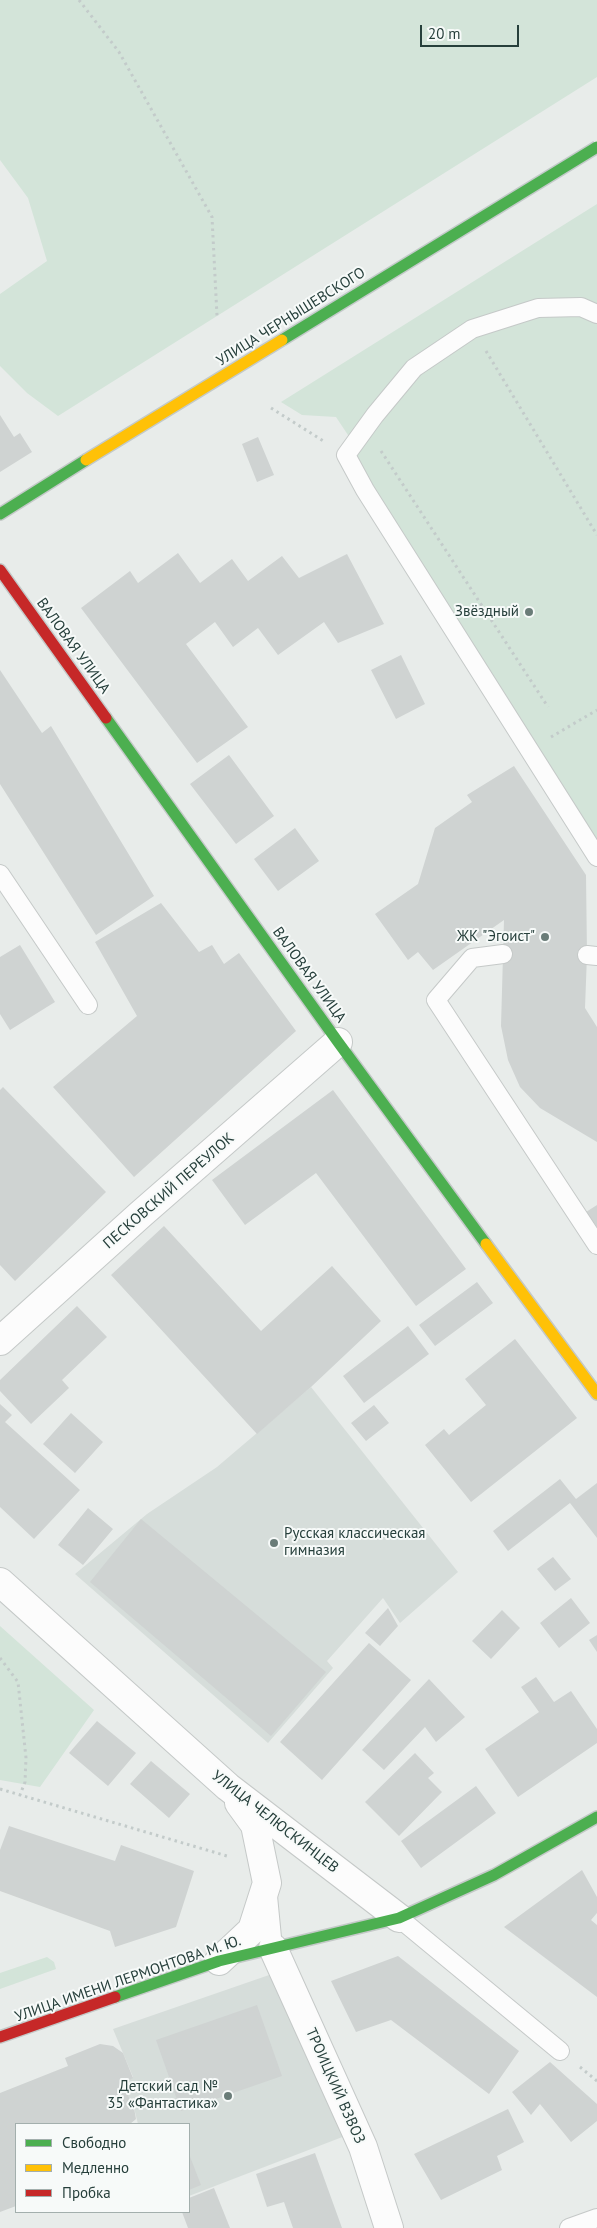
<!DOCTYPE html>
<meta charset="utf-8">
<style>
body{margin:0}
#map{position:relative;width:597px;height:2228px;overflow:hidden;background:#e8ecea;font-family:"PT Sans",sans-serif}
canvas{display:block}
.legend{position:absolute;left:15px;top:2123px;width:175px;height:90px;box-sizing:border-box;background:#f7faf9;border:1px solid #a3afad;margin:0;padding:6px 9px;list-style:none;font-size:15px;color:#263f3b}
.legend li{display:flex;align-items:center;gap:10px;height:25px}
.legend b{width:25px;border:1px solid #a3afad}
.scale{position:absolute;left:420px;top:25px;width:99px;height:22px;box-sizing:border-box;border:2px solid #263f3b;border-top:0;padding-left:6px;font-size:15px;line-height:18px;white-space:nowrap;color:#263f3b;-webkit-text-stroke:4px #f7faf9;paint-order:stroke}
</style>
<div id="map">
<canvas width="597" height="2228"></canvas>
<ul class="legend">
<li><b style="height:6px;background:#4caf50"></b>Свободно</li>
<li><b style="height:6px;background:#ffc107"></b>Медленно</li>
<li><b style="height:6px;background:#c62828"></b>Пробка</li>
</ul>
<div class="scale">20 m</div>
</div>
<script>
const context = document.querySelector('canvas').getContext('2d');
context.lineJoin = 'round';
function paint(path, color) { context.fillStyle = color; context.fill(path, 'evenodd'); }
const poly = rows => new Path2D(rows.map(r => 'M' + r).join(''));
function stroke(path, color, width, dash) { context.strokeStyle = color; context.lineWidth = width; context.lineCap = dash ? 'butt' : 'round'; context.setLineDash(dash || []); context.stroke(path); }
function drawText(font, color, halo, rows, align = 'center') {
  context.font = font + ' "PT Sans",sans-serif'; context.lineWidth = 4; context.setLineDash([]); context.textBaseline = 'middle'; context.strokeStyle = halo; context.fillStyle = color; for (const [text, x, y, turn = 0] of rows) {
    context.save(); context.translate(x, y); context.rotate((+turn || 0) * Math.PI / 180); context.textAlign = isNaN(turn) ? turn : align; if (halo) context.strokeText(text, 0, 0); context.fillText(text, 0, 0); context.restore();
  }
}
const built = poly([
 [311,1387,458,1572,400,1623,383,1598,327,1661,333,1668,268,1743,75,1574,147,1514,217,1467],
 [272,1974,345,2136,189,2196,189,2124,138,2124,134,2108,123,2084,133,2077,113,2029]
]);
const green = poly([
 [0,0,597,0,597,77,58,416,27,393,0,366,0,294,47,261,28,198,0,160],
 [597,204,597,857,346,455,354,444,336,417,302,415,281,402],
 [0,1626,94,1710,40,1787,0,1780],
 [47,1957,54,1962,56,1969,0,1989,0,1973]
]);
const building = poly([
 [0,415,14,437,20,433,32,452,0,472],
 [258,437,274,475,257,482,242,444],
 [178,553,200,583,232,559,248,581,282,556,299,578,347,554,384,624,338,643,324,622,278,655,258,628,233,647,215,622,186,644,248,727,197,763,81,608,130,571,138,583],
 [401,655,425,704,396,719,371,670],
 [0,670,42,733,51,726,154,896,96,935,0,784],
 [229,755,274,816,236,844,190,784],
 [514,766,586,875,587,955,585,1008,597,1027,597,1142,540,1108,520,1087,508,1060,501,1026,504,920,433,970,418,952,408,960,375,914,418,884,435,828,472,802,467,795],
 [295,828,319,861,278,891,254,859],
 [161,903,199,952,212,945,224,964,239,953,296,1031,134,1177,53,1087,137,1016,95,942],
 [20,945,55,1002,10,1030,0,1014,0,957],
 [3,1087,106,1192,15,1281,0,1265,0,1090],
 [333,1090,466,1269,416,1306,316,1173,245,1225,212,1180],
 [597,1205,597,1227,586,1212],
 [164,1226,261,1331,332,1266,381,1321,311,1387,257,1434,111,1275],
 [477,1282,493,1303,435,1346,419,1325],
 [77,1306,107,1337,62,1380,69,1388,31,1424,0,1391,0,1380],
 [408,1326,429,1354,364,1403,343,1376],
 [515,1339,577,1418,471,1502,425,1445,444,1429,449,1435,486,1405,465,1379],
 [0,1404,12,1415,5,1422,80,1490,34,1539,0,1507],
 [374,1405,389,1423,366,1441,351,1423],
 [71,1413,103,1442,75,1473,43,1444],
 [560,1479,576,1499,597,1483,597,1538,570,1503,508,1551,493,1531],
 [88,1508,113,1529,83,1565,58,1545],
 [141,1519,326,1672,271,1736,90,1582],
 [553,1557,571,1579,555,1591,537,1569],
 [571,1598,590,1623,559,1648,540,1623],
 [388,1608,398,1626,380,1646,365,1633],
 [502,1610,520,1628,491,1659,472,1641],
 [597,1635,597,1652,589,1640],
 [369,1643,411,1680,322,1780,280,1742],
 [536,1677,554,1702,571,1691,597,1729,597,1743,518,1797,485,1749,539,1712,521,1687],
 [429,1679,465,1717,436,1742,425,1727,384,1770,362,1750],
 [97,1721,136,1753,108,1786,69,1753],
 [415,1753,434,1773,428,1778,442,1792,399,1836,365,1802],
 [151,1761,190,1794,169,1818,130,1784],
 [476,1786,496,1813,421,1868,401,1841],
 [9,1826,115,1861,121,1845,194,1871,176,1927,115,1947,110,1931,0,1891,0,1850],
 [582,1870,597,1897,597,1913,591,1920,597,1925,597,1997,504,1927],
 [398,1956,519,2051,489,2094,391,2020,356,2032,331,1981],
 [257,2005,282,2076,181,2111,156,2040],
 [100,2044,113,2046,123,2053,133,2078,123,2084,134,2108,136,2119,130,2124,16,2124,16,2206,0,2212,0,2093,68,2066,65,2058],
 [550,2062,597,2104,597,2121,571,2142,540,2104,531,2115,512,2092],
 [508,2109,524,2142,497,2156,502,2170,441,2200,414,2154],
 [315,2153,342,2228,293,2228,284,2202,267,2207,256,2174],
 [189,2154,201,2185,189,2190],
 [214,2188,230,2228,188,2228,182,2212,189,2212,189,2198]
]);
const path = poly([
 [79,0,119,52,212,217,217,316],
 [486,351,597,535],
 [271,408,325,442],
 [381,451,548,707],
 [551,737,597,710],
 [0,1658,18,1682,26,1758,25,1782,20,1795],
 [0,1789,227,1856],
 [580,2067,597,2081]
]);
const lane = poly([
 [597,314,581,307,538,308,472,329,414,368,375,415,346,455,365,490,597,857],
 [0,874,88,1005],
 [503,954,472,958,436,1000,597,1245],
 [587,955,597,956],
 [268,1896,273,1948],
 [399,1918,560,2051],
 [569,2228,597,2218]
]);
const street = poly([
 [0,1341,141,1214,338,1042],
 [0,1582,228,1787,399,1918],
 [273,1948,363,2147,389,2228],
 [219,1961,252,1930,267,1883,255,1825,239,1803]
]);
const fast = poly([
 [0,514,86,460],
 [106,718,338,1042,486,1244],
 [115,1997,219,1961,399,1918,494,1875,597,1817]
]);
const slow = poly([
 [486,1244,597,1394]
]);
const jam = poly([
 [0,570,106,718],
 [0,2037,115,1997]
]);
const fastBridge = poly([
 [282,340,597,147]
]);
const slowBridge = poly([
 [86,460,282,340]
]);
const markers = [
 [529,612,5,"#6a7c78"],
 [545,937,5,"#6a7c78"],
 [274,1543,5,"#6a7c78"],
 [228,2096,5,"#6a7c78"]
];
const streetNames = [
 ["УЛИЦА ЧЕРНЫШЕВСКОГО",291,317,-32],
 ["ВАЛОВАЯ УЛИЦА",73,646,54],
 ["ВАЛОВАЯ УЛИЦА",309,975,54],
 ["ПЕСКОВСКИЙ ПЕРЕУЛОК",169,1191,-41],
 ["УЛИЦА ЧЕЛЮСКИНЦЕВ",275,1822,38],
 ["УЛИЦА ИМЕНИ ЛЕРМОНТОВА М. Ю.",128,1979,-19],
 ["ТРОИЦКИЙ ВЗВОЗ",335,2086,66]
];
const poiNames = [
 ["Звёздный",519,612],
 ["ЖК \"Эгоист\"",535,937],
 ["Русская классическая",284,1534,"left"],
 ["гимназия",284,1551,"left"],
 ["Детский сад №",218,2087],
 ["35 «Фантастика»",218,2104]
];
paint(built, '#d6ddda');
paint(green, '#d3e4d9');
paint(building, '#cfd3d2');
stroke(lane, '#c5c9c8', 20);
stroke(street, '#c5c9c8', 30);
stroke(fast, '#c4c9c8', 14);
stroke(slow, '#c4c9c8', 14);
stroke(jam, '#c4c9c8', 14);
stroke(path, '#c3cbca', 3, [2.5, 4]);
stroke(lane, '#fcfcfc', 18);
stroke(street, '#fcfcfc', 28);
stroke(fast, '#4caf50', 11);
stroke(slow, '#ffc107', 11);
stroke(jam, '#c62828', 11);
stroke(fastBridge, '#c3cac9', 14, []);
stroke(slowBridge, '#c3cac9', 14, []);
stroke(fastBridge, '#4caf50', 11);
stroke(slowBridge, '#ffc107', 11);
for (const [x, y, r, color] of markers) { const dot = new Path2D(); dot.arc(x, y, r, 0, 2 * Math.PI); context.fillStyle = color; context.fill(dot); stroke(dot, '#f7faf9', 2); }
drawText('15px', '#263f3b', '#f7faf9', streetNames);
drawText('15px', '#263f3b', '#f7faf9', poiNames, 'right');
</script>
